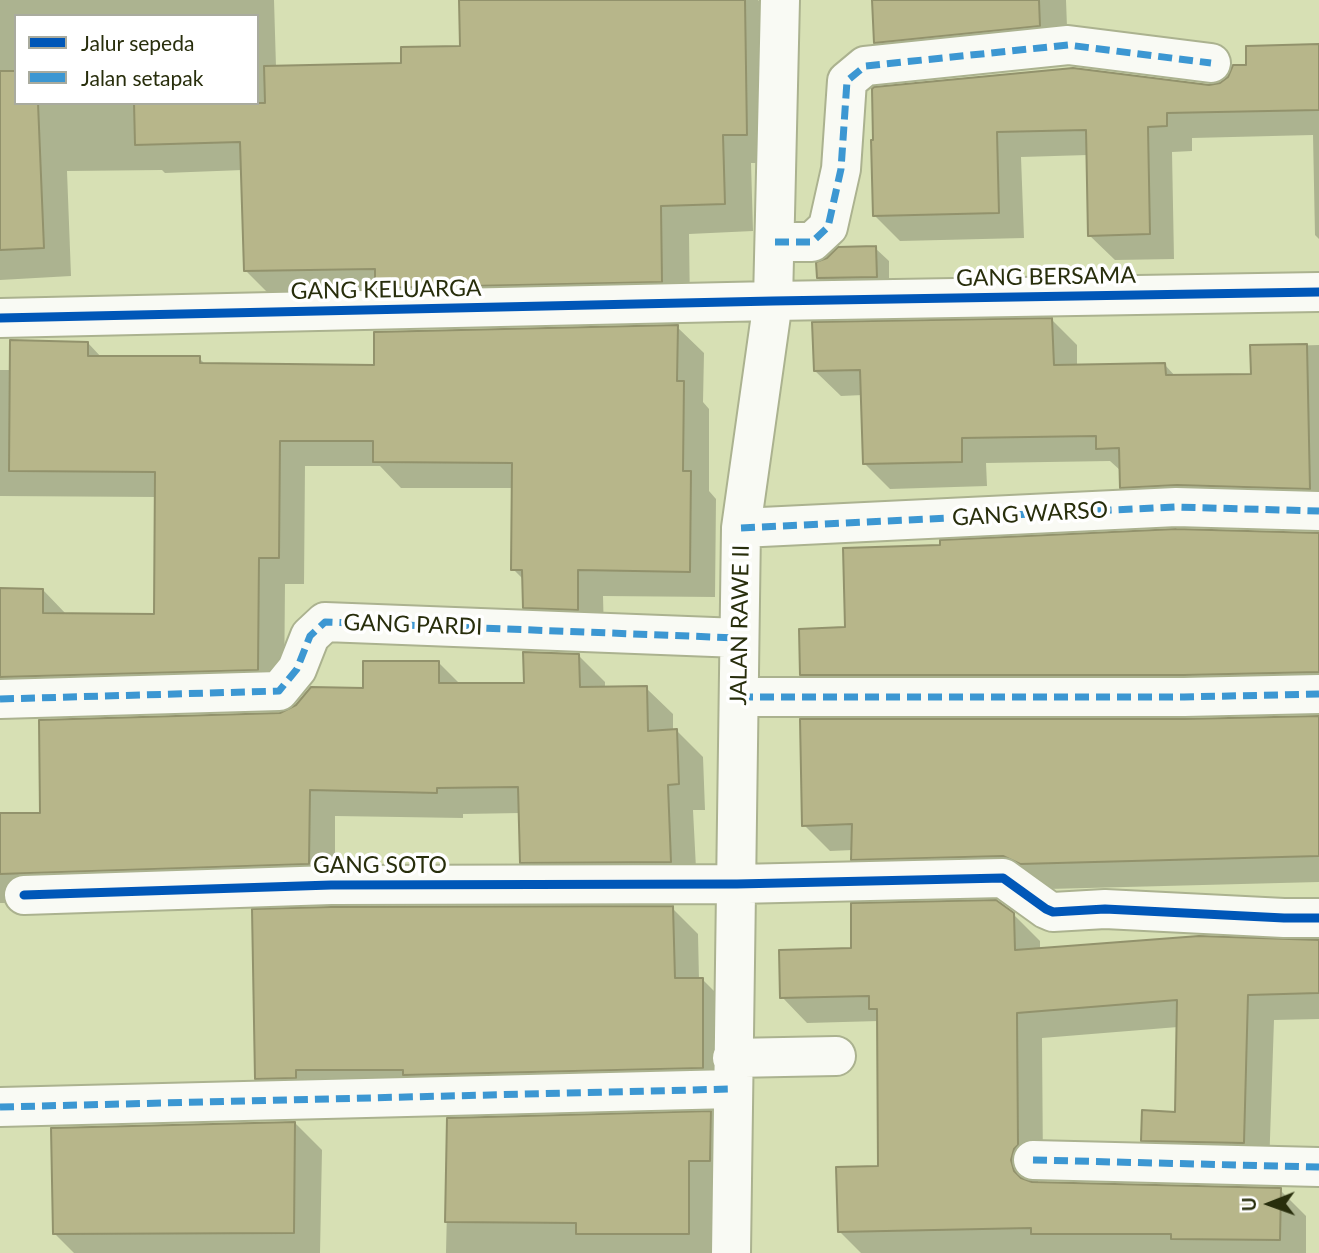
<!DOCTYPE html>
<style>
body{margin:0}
#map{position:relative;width:1319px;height:1253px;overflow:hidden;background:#d7e0b4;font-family:Lato,sans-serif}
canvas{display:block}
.legend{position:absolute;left:14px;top:14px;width:245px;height:91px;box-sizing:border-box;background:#fff;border:2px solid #a9ab9e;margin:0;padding:9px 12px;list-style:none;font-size:21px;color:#282e0c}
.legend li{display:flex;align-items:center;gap:14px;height:35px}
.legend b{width:35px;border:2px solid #a9ab9e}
.north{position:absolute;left:1235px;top:1169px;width:70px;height:70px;-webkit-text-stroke:5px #fff;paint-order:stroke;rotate:269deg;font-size:19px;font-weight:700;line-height:28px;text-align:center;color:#282e0c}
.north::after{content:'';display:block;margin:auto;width:24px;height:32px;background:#282e0c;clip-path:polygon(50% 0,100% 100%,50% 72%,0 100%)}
</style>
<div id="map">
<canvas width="1319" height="1253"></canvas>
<ul class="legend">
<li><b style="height:9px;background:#0057b8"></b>Jalur sepeda</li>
<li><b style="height:9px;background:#3c97d2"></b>Jalan setapak</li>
</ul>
<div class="north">U</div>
</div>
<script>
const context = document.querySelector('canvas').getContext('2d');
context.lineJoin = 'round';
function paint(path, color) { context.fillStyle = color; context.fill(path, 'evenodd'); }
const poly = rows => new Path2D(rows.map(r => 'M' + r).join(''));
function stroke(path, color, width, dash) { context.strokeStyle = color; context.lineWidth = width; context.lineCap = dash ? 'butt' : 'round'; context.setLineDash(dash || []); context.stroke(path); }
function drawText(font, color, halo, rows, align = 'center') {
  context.font = font + ' Lato,sans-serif'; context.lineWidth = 7; context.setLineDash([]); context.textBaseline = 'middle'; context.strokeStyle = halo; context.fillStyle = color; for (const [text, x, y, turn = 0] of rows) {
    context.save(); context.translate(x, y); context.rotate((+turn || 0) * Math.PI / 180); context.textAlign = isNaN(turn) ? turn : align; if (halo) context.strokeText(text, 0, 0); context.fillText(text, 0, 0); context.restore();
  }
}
const shadow = poly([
 [0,0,274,0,276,67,403,65,462,48,552,0,758,0,772,14,775,163,751,163,753,231,689,234,690,309,274,299,246,271,243,170,165,173,162,170,67,171,71,276,0,280],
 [16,16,257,16,257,103,16,103],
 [874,0,1066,0,1068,54,904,71,875,42],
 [1319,46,1319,239,1315,235,1313,135,1192,138,1192,151,1172,152,1174,259,1115,260,1089,235,1088,155,1021,157,1024,238,900,241,875,216,874,90,1209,86,1221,84,1248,66],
 [875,248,889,261,889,290,831,291,818,278],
 [1052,320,1077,345,1077,367,1165,365,1176,377,1252,375,1252,347,1319,345,1319,513,1147,512,1121,487,1121,471,1110,461,986,463,987,486,890,489,865,464,863,395,841,396,815,371],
 [677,327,704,353,703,402,709,409,709,491,716,499,715,597,603,596,604,635,551,633,524,607,524,580,513,569,514,488,401,488,380,466,305,466,304,584,285,584,284,695,0,704,0,590,43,590,67,615,155,616,156,497,0,496,0,370,12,370,88,343,102,358,199,358,206,365,376,366],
 [1319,535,1319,698,828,700,802,674,847,629],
 [578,655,605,682,605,689,646,688,673,714,673,731,677,731,703,757,705,810,693,810,697,888,548,888,522,862,520,813,463,814,463,818,335,816,335,889,30,903,0,903,0,815,41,815,280,715,364,690,439,663,461,685,526,685],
 [1319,718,1319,882,1048,889,879,885,853,859,853,850,830,851,804,825],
 [672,908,698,934,699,980,703,980,729,1006,728,1093,282,1104,256,1078],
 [1013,914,1040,941,1040,950,1319,942,1319,1019,1274,1020,1269,1168,1168,1166,1143,1140,1177,1114,1178,1027,1042,1038,1043,1171,1037,1184,1280,1190,1306,1216,1306,1253,861,1253,839,1231,880,1168,879,1021,807,1023,782,997,853,949],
 [710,1113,737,1140,715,1253,446,1253,449,1120],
 [295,1123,322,1150,320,1253,74,1253,54,1233]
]);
const building = poly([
 [459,0,745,0,747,135,723,135,725,204,661,206,662,282,375,288,375,269,244,271,240,142,135,145,134,103,265,103,264,66,401,63,401,47,460,46,459,0],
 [872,0,1039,0,1040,26,874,43,872,0],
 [1319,44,1319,110,1167,113,1167,126,1148,127,1150,234,1088,236,1086,130,997,132,999,213,873,216,871,140,873,140,872,89,874,87,1073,68,1209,85,1220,83,1228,77,1233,65,1246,65,1246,46,1319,44],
 [0,71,16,71,16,103,38,103,44,248,0,250,0,71],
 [876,246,877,277,817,278,816,262,827,258,838,247,876,246],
 [1052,318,1054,365,1165,363,1166,375,1251,374,1250,345,1307,344,1310,489,1177,485,1120,488,1119,448,1096,449,1096,436,962,438,962,462,863,464,860,370,814,371,812,322,1052,318],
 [678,325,677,381,684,381,683,471,691,471,690,572,578,570,578,610,523,608,522,570,511,570,512,463,373,462,373,441,280,441,279,558,259,558,258,670,0,677,0,588,43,589,43,613,154,614,155,472,9,471,10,340,88,342,88,356,200,356,200,363,374,365,374,332,678,325],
 [1176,529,1319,533,1319,672,1184,675,800,675,799,629,845,627,843,548,940,545,940,540,1176,529],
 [523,652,579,654,580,687,647,686,648,731,677,729,679,784,668,785,671,862,520,863,518,787,437,788,437,793,310,790,309,864,0,874,0,813,40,813,39,720,280,713,296,705,311,687,363,688,363,661,439,661,439,683,524,683,523,652],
 [1319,716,1319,856,1020,864,1003,856,851,860,852,824,802,826,800,719,1184,719,1319,716],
 [996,900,1014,913,1015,950,1199,936,1319,940,1319,993,1248,995,1244,1143,1141,1141,1142,1110,1175,1112,1177,1000,1017,1013,1018,1145,1014,1149,1011,1160,1014,1171,1021,1178,1032,1182,1281,1188,1280,1240,1171,1239,1171,1234,1031,1234,1031,1228,838,1232,836,1167,878,1166,877,1009,869,1009,869,996,780,998,779,950,851,948,851,903,996,900],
 [673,906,675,978,703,978,703,1068,403,1075,403,1070,296,1070,296,1078,255,1079,252,909,331,907,673,906],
 [711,1111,710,1161,689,1161,689,1234,576,1234,576,1223,445,1222,447,1118,711,1111],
 [295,1122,294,1233,53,1234,51,1128,295,1122]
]);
const minor = poly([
 [775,242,812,242,828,227,841,169,847,81,865,66,1068,45,1211,63],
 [0,318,773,301,1319,292],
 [741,528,1176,507,1319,511],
 [739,697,1184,697,1319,694],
 [0,699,279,691,297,669,310,636,325,622,739,638],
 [24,895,331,885,737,884,1003,878,1046,909,1053,912,1105,909,1284,918,1319,918],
 [732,1058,836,1056],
 [0,1107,732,1089],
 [1033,1160,1319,1167],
 [731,1253,741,528,773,301,780,0]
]);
const quiet = poly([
 [775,242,812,242,828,227,841,169,847,81,865,66,1068,45,1211,63],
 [741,528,1176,507,1319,511],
 [739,697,1184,697,1319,694],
 [0,699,279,691,297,669,310,636,325,622,739,638],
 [0,1107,732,1089],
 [1033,1160,1319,1167]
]);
const cycleway = poly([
 [0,318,773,301,1319,292],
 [24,895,331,885,737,884,1003,878,1046,909,1053,912,1105,909,1284,918,1319,918]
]);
const streetNames = [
 ["GANG BERSAMA",1046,277,-1],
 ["GANG KELUARGA",386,290,-1],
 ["GANG WARSO",1030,514,-3],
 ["GANG PARDI",413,625,2],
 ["JALAN RAWE II",740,625,-89],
 ["GANG SOTO",380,866]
];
paint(shadow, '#0003');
paint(building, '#b7b68a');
stroke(building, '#92926c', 2);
stroke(minor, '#abb28f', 42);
stroke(minor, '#f9faf4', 38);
stroke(quiet, '#3c97d2', 7, [14, 7]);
stroke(cycleway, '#0057b8', 9);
drawText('23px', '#282e0c', '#fff', streetNames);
</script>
